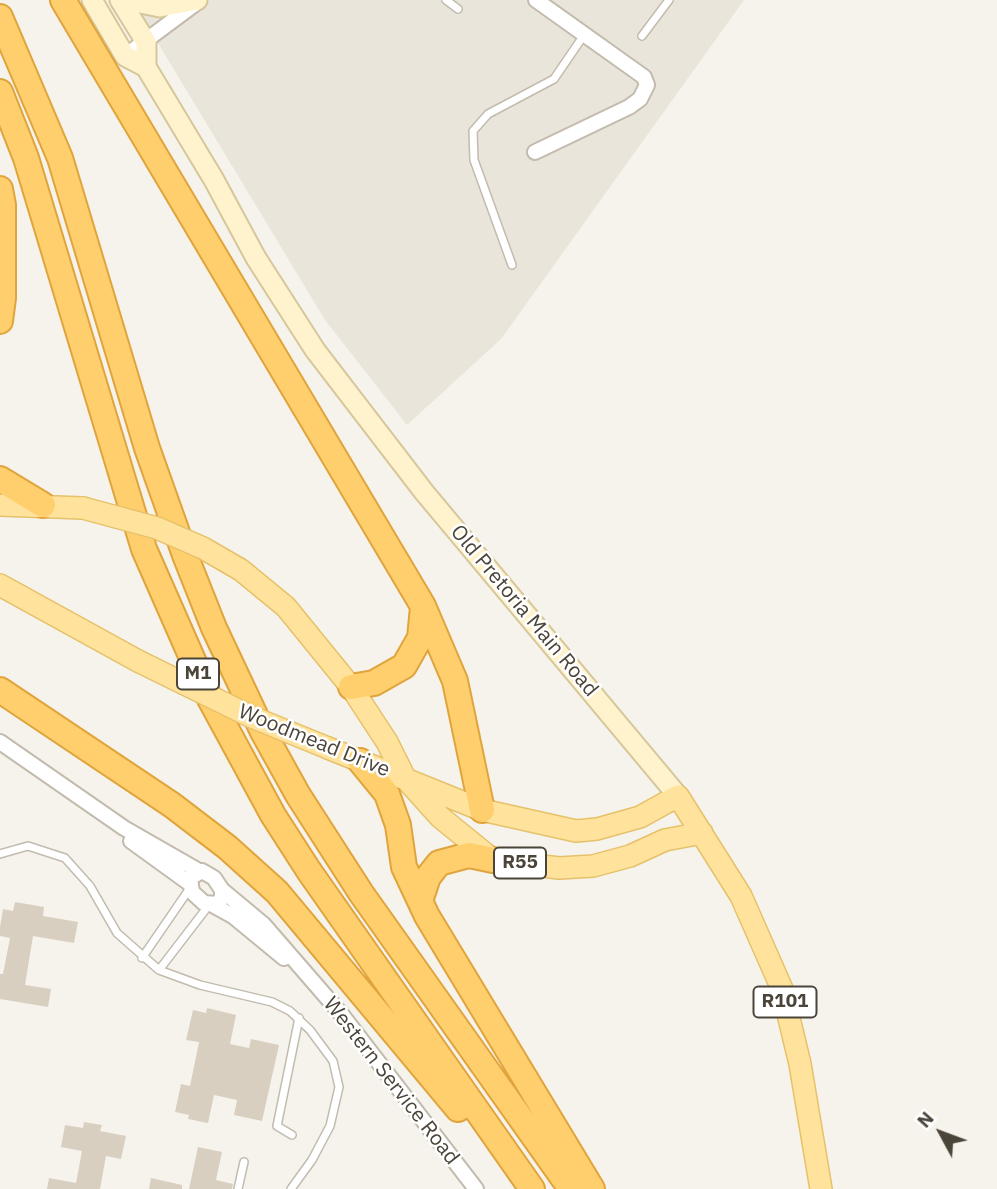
<!DOCTYPE html>
<style>
body{margin:0}
#map{position:relative;width:997px;height:1189px;overflow:hidden;background:#f6f3ec;font-family:"IBM Plex Sans",sans-serif}
canvas{display:block}
.north{position:absolute;left:906px;top:1098px;width:70px;height:70px;-webkit-text-stroke:5px #fff;paint-order:stroke;rotate:311deg;font-size:19px;font-weight:700;line-height:28px;text-align:center;color:#4b4439}
.north::after{content:'';display:block;margin:auto;width:24px;height:32px;background:#4b4439;clip-path:polygon(50% 0,100% 100%,50% 72%,0 100%)}
</style>
<div id="map">
<canvas width="997" height="1189"></canvas>
<div class="north">N</div>
</div>
<script>
const context = document.querySelector('canvas').getContext('2d');
context.lineJoin = 'round';
function paint(path, color) { context.fillStyle = color; context.fill(path, 'evenodd'); }
const poly = rows => new Path2D(rows.map(r => 'M' + r).join(''));
function stroke(path, color, width, dash) { context.strokeStyle = color; context.lineWidth = width; context.lineCap = dash ? 'butt' : 'round'; context.setLineDash(dash || []); context.stroke(path); }
function drawText(font, color, halo, rows, align = 'center') {
  context.font = font + ' "IBM Plex Sans",sans-serif'; context.lineWidth = 5; context.setLineDash([]); context.textBaseline = 'middle'; context.strokeStyle = halo; context.fillStyle = color; for (const [text, x, y, turn = 0] of rows) {
    context.save(); context.translate(x, y); context.rotate((+turn || 0) * Math.PI / 180); context.textAlign = isNaN(turn) ? turn : align; if (halo) context.strokeText(text, 0, 0); context.fillText(text, 0, 0); context.restore();
  }
}
const residential = poly([
 [132,0,744,0,501,339,407,425,325,320]
]);
const building = poly([
 [15,902,44,907,43,916,78,922,74,943,33,936,25,985,51,989,48,1007,0,999,0,974,3,974,10,938,0,936,0,927,3,909,13,911],
 [207,1008,236,1015,230,1044,249,1048,251,1039,279,1045,262,1121,234,1115,237,1100,214,1095,208,1123,188,1119,189,1115,175,1112,181,1084,190,1086,199,1042,186,1040,193,1010,206,1013],
 [84,1122,102,1125,100,1131,126,1136,121,1159,106,1156,100,1189,47,1189,49,1178,76,1183,82,1151,61,1147,65,1125,83,1128],
 [198,1147,222,1152,216,1180,233,1184,232,1189,189,1189],
 [151,1178,182,1185,182,1189,149,1189]
]);
const lane = poly([
 [446,0,458,9],
 [642,36,669,0],
 [512,265,474,160,473,131,488,114,554,79,584,35],
 [0,854,28,846,65,858,90,886,117,933,159,970,200,985,272,1002,290,1011,310,1030,333,1061,339,1087,330,1126,312,1160,291,1189],
 [142,958,190,888],
 [159,970,209,905],
 [292,1135,277,1126,299,1018],
 [238,1189,244,1162]
]);
const street = poly([
 [125,56,199,1],
 [535,152,629,107,640,99,647,85,644,77,536,0],
 [0,742,124,828,199,871],
 [131,841,189,883],
 [202,871,214,878,222,890,222,898,217,904,204,903,192,892,190,878,202,871],
 [222,890,264,925,342,1015,476,1189],
 [213,905,233,916,284,958]
]);
const secondary = poly([
 [92,0,125,56,146,67,214,180,256,258,315,350,424,492,678,796],
 [120,0,146,42,146,67],
 [126,0,160,7,197,0]
]);
const primary = poly([
 [0,505,83,508],
 [241,570,286,607,351,687,387,742,405,778,440,817,493,860,559,868,593,866,630,856,665,840,702,833],
 [0,585,138,661],
 [328,748,482,810,576,831,597,829,640,817,678,796,741,896,782,989,800,1064,821,1189]
]);
const highway = poly([
 [63,0,423,606,455,681,482,810],
 [0,17,60,158,147,448,185,555,214,628,263,732,298,795,361,893,571,1189],
 [0,92,26,158,144,549,210,699,273,815,309,871,532,1189],
 [0,189,3,205,3,298,0,321],
 [0,479,43,505],
 [351,687,374,683,404,666,420,638,423,607],
 [0,690,172,805,227,847,277,892,458,1109],
 [360,761,387,794,398,825,404,867,427,916,592,1189],
 [420,901,428,877,439,863,469,855,493,860]
]);
const primaryBridge = poly([
 [83,508,157,528,203,548,241,570],
 [138,661,252,717,328,748]
]);
const shields = [
 [198,674,42],
 [520,863,52],
 [785,1002,63]
];
const shieldNames = [
 ["M1",198,674],
 ["R55",520,863],
 ["R101",785,1002]
];
const streetNames = [
 ["Old Pretoria Main Road",524,611,50],
 ["Woodmead Drive",314,741,22],
 ["Western Service Road",391,1081,52]
];
paint(residential, '#eae5da');
paint(building, '#d8cfc1');
stroke(lane, '#c2bbae', 10);
stroke(street, '#c2bbae', 18);
stroke(secondary, '#d6c79b', 23);
stroke(primary, '#e6c16a', 24);
stroke(highway, '#e0a43c', 28);
stroke(lane, '#fff', 7);
stroke(street, '#fff', 14);
stroke(secondary, '#fff3cd', 19);
stroke(primary, '#ffe39c', 21);
stroke(highway, '#ffcf6e', 24);
stroke(primaryBridge, '#e6c16a', 24, []);
stroke(primaryBridge, '#ffe39c', 21);
for (const [x, y, w] of shields) { const box = new Path2D(); box.roundRect(x - w / 2, y - 15.5, w, 31, 5); context.fillStyle = '#fff'; context.fill(box); stroke(box, '#4b4439', 2); }
drawText('bold 19px', '#4b4439', null, shieldNames);
drawText('21px', '#4b4439', '#fff', streetNames);
</script>
